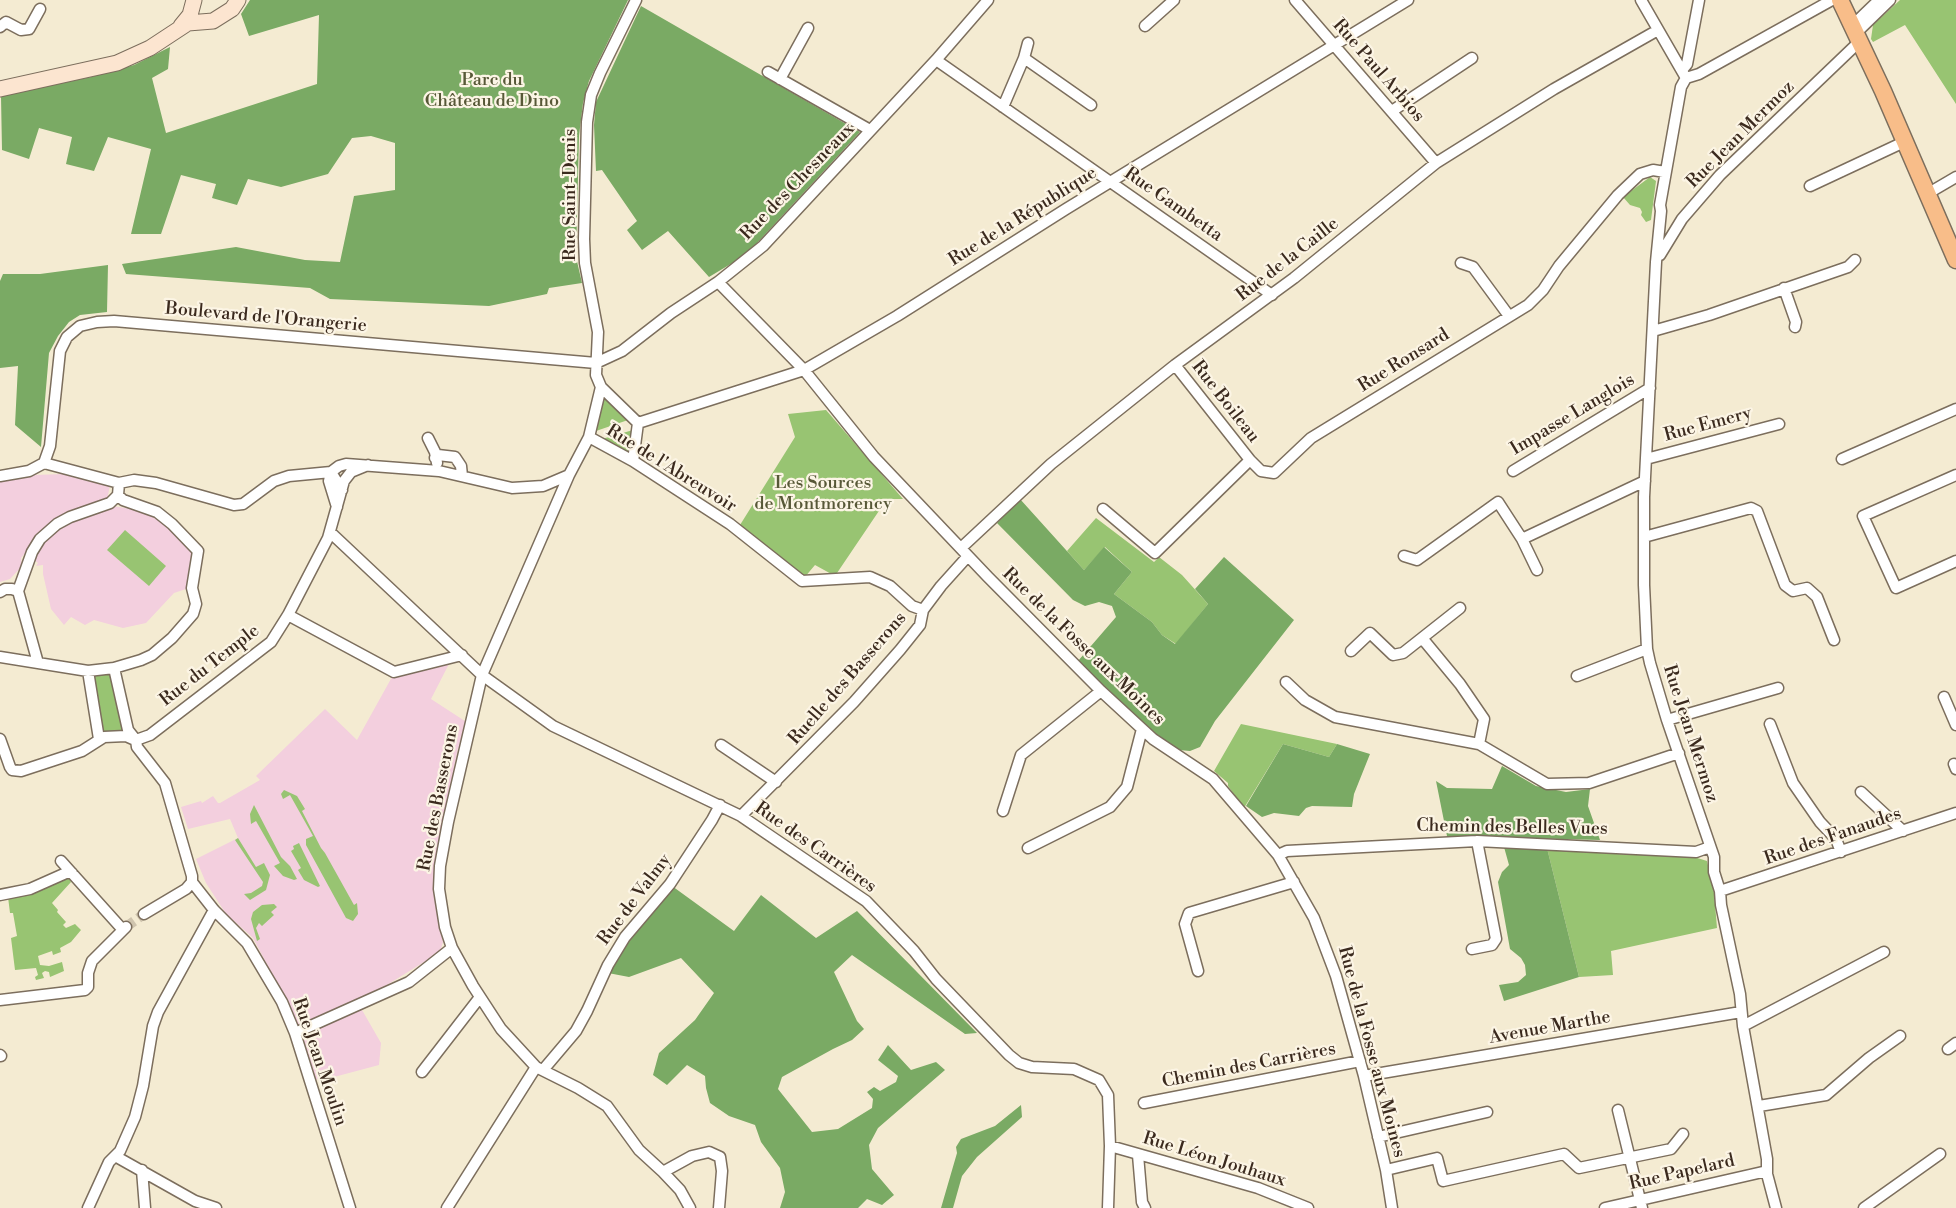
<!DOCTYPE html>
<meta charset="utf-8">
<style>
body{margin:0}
canvas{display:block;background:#f4ebd2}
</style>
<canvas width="1956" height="1208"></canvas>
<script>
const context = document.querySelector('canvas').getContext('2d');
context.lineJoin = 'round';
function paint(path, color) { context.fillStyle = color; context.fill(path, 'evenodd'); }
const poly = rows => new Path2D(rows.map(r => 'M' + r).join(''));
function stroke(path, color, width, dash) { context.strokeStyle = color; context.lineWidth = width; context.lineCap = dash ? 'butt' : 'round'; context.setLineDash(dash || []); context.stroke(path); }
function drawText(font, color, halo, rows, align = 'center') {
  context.font = font + ' "Libre Bodoni",serif'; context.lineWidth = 4.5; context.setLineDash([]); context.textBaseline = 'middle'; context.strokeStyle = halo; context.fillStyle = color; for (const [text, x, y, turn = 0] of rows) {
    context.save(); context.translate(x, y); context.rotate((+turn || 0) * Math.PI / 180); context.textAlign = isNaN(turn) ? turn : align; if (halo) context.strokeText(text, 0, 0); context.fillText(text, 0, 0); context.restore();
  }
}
const built = poly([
 [65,474,110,485,107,500,71,520,112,506,138,510,154,516,177,535,192,551,192,572,189,588,174,593,146,623,123,628,94,620,85,625,71,617,64,625,51,609,43,574,43,565,36,566,38,563,33,559,39,536,21,558,22,566,10,579,0,582,0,480,33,475],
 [450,662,431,699,471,725,466,748,458,748,436,857,433,886,443,942,440,952,358,1003,381,1043,379,1065,319,1081,318,1079,314,1080,283,995,253,938,226,914,206,883,196,859,238,838,230,819,188,829,181,807,201,801,202,803,213,796,218,803,220,803,260,780,256,776,325,709,357,740,392,677,395,678,400,675]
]);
const green = poly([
 [1900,0,1956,0,1956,104,1905,25,1873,42,1871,39,1873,25],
 [1650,177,1656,181,1651,220,1646,222,1641,215,1642,212,1640,208,1630,205,1623,197],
 [604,397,628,420,596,431],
 [826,410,903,499,887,499,835,576,815,565,804,578,755,541,740,525,795,437,788,414],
 [633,430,629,453,602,439],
 [1096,518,1154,562,1159,557,1182,575,1208,604,1176,644,1162,635,1152,622,1114,594,1132,572,1105,547,1084,570,1067,551],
 [125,530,166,566,149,586,107,550],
 [113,673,124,727,122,730,105,732,102,730,91,677],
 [1241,724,1337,744,1329,757,1283,744,1244,808,1228,786,1228,783,1214,771],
 [284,790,297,796,305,809,302,811,321,848,325,853,354,905,357,903,358,914,353,921,346,918,306,845,306,839,313,836,290,795,283,799,281,794],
 [254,805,281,857,290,866,297,879,294,880,283,876,274,866,280,863,256,821,251,824,250,814],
 [238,838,256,867,264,863,270,875,266,890,250,900,244,894,251,893,262,886,263,882,235,840],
 [299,843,320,886,318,887,304,880,298,870,301,868,291,851,294,849,293,846],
 [1547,848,1615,854,1691,856,1707,861,1714,892,1717,928,1611,951,1613,975,1579,977],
 [66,873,71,882,52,903,58,910,57,912,66,922,63,925,66,928,75,924,81,930,71,942,60,948,61,952,53,955,52,951,38,956,40,965,49,966,62,962,64,971,50,977,49,972,45,971,42,973,44,978,36,980,35,977,38,975,36,968,15,970,11,938,17,936,13,913,10,913,8,897],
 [274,904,277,907,271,912,274,915,262,926,259,923,256,928,260,939,257,941,251,919,253,912,262,905]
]);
const forest = poly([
 [250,0,628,0,589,81,583,103,579,136,576,257,582,283,549,288,547,294,489,306,330,299,310,288,126,274,122,264,236,247,305,260,340,262,354,196,395,190,395,143,371,136,352,138,328,174,281,187,248,179,237,205,212,198,216,184,181,175,161,234,131,234,151,149,108,137,94,171,66,164,72,137,39,128,29,159,2,150,1,96,91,77,134,65,170,47,168,69,152,78,166,133,317,84,319,15,249,36,241,14],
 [641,6,860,132,757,243,739,259,709,277,668,231,642,250,627,230,637,221,602,170,596,171,594,125,596,102],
 [108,265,107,312,80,315,69,322,58,336,49,353,41,447,15,425,18,366,0,368,0,281,3,274,40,274],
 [1020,499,1084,570,1104,547,1132,572,1114,594,1152,622,1162,635,1175,644,1208,604,1195,589,1224,557,1294,620,1215,721,1200,747,1190,751,1179,750,1156,735,1078,661,1116,617,1112,606,1099,602,1085,606,1073,600,997,523],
 [1283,744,1329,757,1337,744,1370,754,1354,794,1352,807,1312,806,1306,808,1299,816,1274,813,1262,817,1246,806],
 [1502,766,1536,786,1566,792,1590,789,1588,806,1600,840,1447,836,1436,781,1447,788,1492,789],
 [1504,847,1547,848,1579,977,1504,1001,1499,985,1518,982,1526,975,1525,965,1521,958,1510,949,1498,882,1502,872,1509,865],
 [672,886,734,931,761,895,816,938,857,911,977,1033,965,1034,852,955,834,972,857,1021,864,1029,852,1040,833,1049,782,1077,778,1089,812,1132,838,1129,872,1108,873,1099,867,1092,874,1087,880,1091,896,1082,898,1076,878,1060,888,1045,911,1070,936,1062,945,1070,878,1128,869,1145,872,1169,894,1195,882,1205,867,1199,858,1208,780,1208,785,1192,780,1168,761,1142,755,1125,729,1116,710,1103,706,1088,705,1076,687,1065,667,1085,653,1075,659,1053,695,1020,714,993,681,958,629,977,608,973,626,944],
 [1021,1105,1022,1117,977,1157,962,1176,953,1208,941,1208,957,1153,956,1147,961,1139,995,1126]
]);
const streetTunnel = poly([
 [126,927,144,914]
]);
const street = poly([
 [636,0,600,73,591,95,587,122,584,239,585,263,598,332,596,375,601,387,638,423],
 [1295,0,1436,163],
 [1641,0,1686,78],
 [1853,25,1879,0],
 [1145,26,1174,0],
 [0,27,6,22,21,30,29,29,40,9],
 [1856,33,1890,0],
 [1024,58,1091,105],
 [936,60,1272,295],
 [1682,70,1687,64,1699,0],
 [768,72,870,130],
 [1686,78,1681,87,1660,205,1661,211,1656,262,1644,497,1644,585,1647,649,1650,663,1667,720,1714,857,1714,872,1720,891,1721,905,1740,994,1743,1026,1767,1159,1767,1174,1776,1208],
 [1686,78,1699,74,1832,0],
 [780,79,808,28],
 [1003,107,1024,58,1028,43],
 [1392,111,1472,58],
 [1810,186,1904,142],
 [1927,194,1956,177],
 [1660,255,1682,219,1720,175,1860,41],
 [1461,263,1473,267,1509,316],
 [718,282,804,370,874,457,988,577,1101,691,1153,739,1213,779,1278,855,1314,918,1336,976,1364,1076,1386,1170,1392,1208],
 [1784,288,1796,322,1795,327],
 [1653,331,1709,315,1848,267,1855,260],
 [596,363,622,351,671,313,718,282,763,246,936,60,988,0],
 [1175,365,1250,460,1261,471,1274,473,1311,438,1528,305,1543,290,1559,266,1618,195,1640,174,1653,170,1665,172],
 [601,387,589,437,569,475,482,675,448,822,440,866,439,889,445,927,452,948,473,986,501,1029,536,1067,578,1088,607,1106,639,1150,663,1172],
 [638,423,804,370,897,316,1066,209,1408,0],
 [589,437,633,461,730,524,802,581,870,577,890,586,912,606,923,610],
 [428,438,435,452,437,463],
 [435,458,438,455,455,457,461,466,462,476],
 [1646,459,1779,424],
 [1842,459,1956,409],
 [633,461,638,423],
 [44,463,50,446,60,351,67,337,80,326,97,322,114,321,596,363],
 [44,463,119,483,134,480,156,483,234,505,243,504,274,481,289,476,331,472,342,490],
 [1513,471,1650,388],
 [1956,475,1863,516,1896,588,1956,561],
 [0,476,29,471,44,463],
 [337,507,329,481,331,472,339,466,346,464,439,471,512,488,543,486,569,475],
 [1103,509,1155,553,1250,460],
 [331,533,482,675,553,726,741,816,866,901,914,951,936,979,1009,1055,1019,1063,1032,1067,1074,1069,1099,1080,1108,1095,1110,1146,1108,1208],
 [1644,537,1751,508,1757,511,1785,585,1793,591,1807,588,1817,597,1834,640],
 [961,548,1051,464,1175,365,1294,278,1436,163,1554,89,1658,30],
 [1404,556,1417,560,1498,502,1522,539],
 [1537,570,1522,539,1645,481],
 [18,591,32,552,40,539,57,524,70,517,110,503,118,495],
 [18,591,38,663],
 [0,592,5,589,12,589,18,591],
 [288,615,394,672,462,655],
 [1422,638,1460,608],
 [1351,651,1370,633,1393,655,1403,653,1422,638,1460,684,1484,719,1479,744],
 [0,657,88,671,114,668,141,660,152,655,172,638,193,614,196,604,192,588,198,551,172,524,157,512,123,500,118,495,119,483],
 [114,668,128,730,136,740,137,747,165,783,192,876,192,882,214,910,247,943,282,1002,295,1033,350,1208],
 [88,671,99,739],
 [1577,676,1647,649],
 [1286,682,1305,700,1335,717,1479,744,1547,784,1589,783,1679,753],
 [1944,697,1956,725],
 [1667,720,1778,688],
 [1770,724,1793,783,1820,822,1836,839,1841,852],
 [0,739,10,767,12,770,21,771,82,751,104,737,126,736,135,740],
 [136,740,150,735,271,642,288,615,328,538,344,481,351,472,368,465],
 [721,745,776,782],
 [1954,764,1956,769],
 [1861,792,1903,831],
 [1003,811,1021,755,1101,691],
 [741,816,854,702,900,650,920,625,923,610,941,586,968,556],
 [1028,848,1110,807,1127,787,1142,729],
 [1278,855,1287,851,1477,841,1696,852,1710,847],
 [61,861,123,930],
 [1720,891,1956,813],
 [0,895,30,889,66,873,72,873],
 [144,914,186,889,192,882],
 [1472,949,1492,945,1496,939,1477,841],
 [1198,971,1185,924,1189,913,1294,882],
 [0,1000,85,990,88,987,88,973,92,961,126,927],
 [1743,1026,1884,952],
 [295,1033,409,982,452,948],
 [1948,1049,1956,1043],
 [0,1055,1,1056],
 [543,1070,576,1031,587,1011,608,965,625,937,670,884,712,820,720,805],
 [422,1072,480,997],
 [1364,1076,1741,1012],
 [1144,1103,1360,1061],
 [1759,1106,1826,1095,1869,1058,1900,1036],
 [1618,1110,1642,1208],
 [1378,1137,1487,1112],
 [1110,1146,1258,1188,1308,1208],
 [1138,1155,1142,1202,1145,1208],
 [115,1156,195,1201,216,1208],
 [142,1170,145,1208],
 [1386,1170,1437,1158,1443,1181,1564,1154,1579,1168,1671,1149,1683,1134],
 [88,1208,109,1162,120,1151,135,1117,143,1086,153,1026,158,1012,214,910],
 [447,1208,536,1067],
 [690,1208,680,1190,663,1172,692,1156,709,1152,720,1157,722,1171,719,1208],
 [1605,1208,1767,1171],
 [1864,1208,1940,1154]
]);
const secondary = poly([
 [181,26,190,15,194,0],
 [0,89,117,63,150,48,188,23,213,21,232,9,238,0]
]);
const primary = poly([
 [1840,0,1883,91,1956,260]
]);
const streetNames = [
 ["Rue Paul Arbios",1378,71,49],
 ["Rue Jean Mermoz",1741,135,-45],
 ["Rue des Chesneaux",798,182,-46],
 ["Rue Saint-Denis",571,195,-90],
 ["Rue Gambetta",1173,205,35],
 ["Rue de la République",1023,217,-32],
 ["Rue de la Caille",1288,260,-38],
 ["Boulevard de l'Orangerie",266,318,5],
 ["Rue Ronsard",1404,361,-32],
 ["Rue Boileau",1225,402,52],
 ["Impasse Langlois",1573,415,-31],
 ["Rue Emery",1708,425,-15],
 ["Rue de l'Abreuvoir",671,469,32],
 ["Rue de la Fosse aux Moines",1083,647,44],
 ["Rue du Temple",210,666,-38],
 ["Ruelle des Basserons",848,679,-49],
 ["Rue Jean Mermoz",1690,734,72],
 ["Rue des Basserons",439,798,-79],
 ["Chemin des Belles Vues",1512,828,1],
 ["Rue des Fanaudes",1833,837,-19],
 ["Rue des Carrières",815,848,35],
 ["Rue de Valmy",635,900,-53],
 ["Avenue Marthe",1550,1028,-10],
 ["Rue de la Fosse aux Moines",1371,1052,75],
 ["Rue Jean Moulin",319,1062,71],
 ["Chemin des Carrières",1249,1066,-11],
 ["Rue Léon Jouhaux",1214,1160,17],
 ["Rue Papelard",1682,1173,-13]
];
const parkNames = [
 ["Parc du",492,81],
 ["Château de Dino",492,102],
 ["Les Sources",823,484],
 ["de Montmorency",823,505]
];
paint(built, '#f3cfde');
paint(green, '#98c472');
paint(forest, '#7aaa64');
stroke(streetTunnel, '#cfc4ae', 10, [10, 5]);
stroke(street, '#7c6e5d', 13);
stroke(secondary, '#7c6e5d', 17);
stroke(primary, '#7c6e5d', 19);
stroke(street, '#fff', 10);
stroke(secondary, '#fce5d0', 15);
stroke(primary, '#f8bd89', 16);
drawText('18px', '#3b2a1e', '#fcf5e5', streetNames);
drawText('18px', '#575837', '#fcf5e5', parkNames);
</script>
